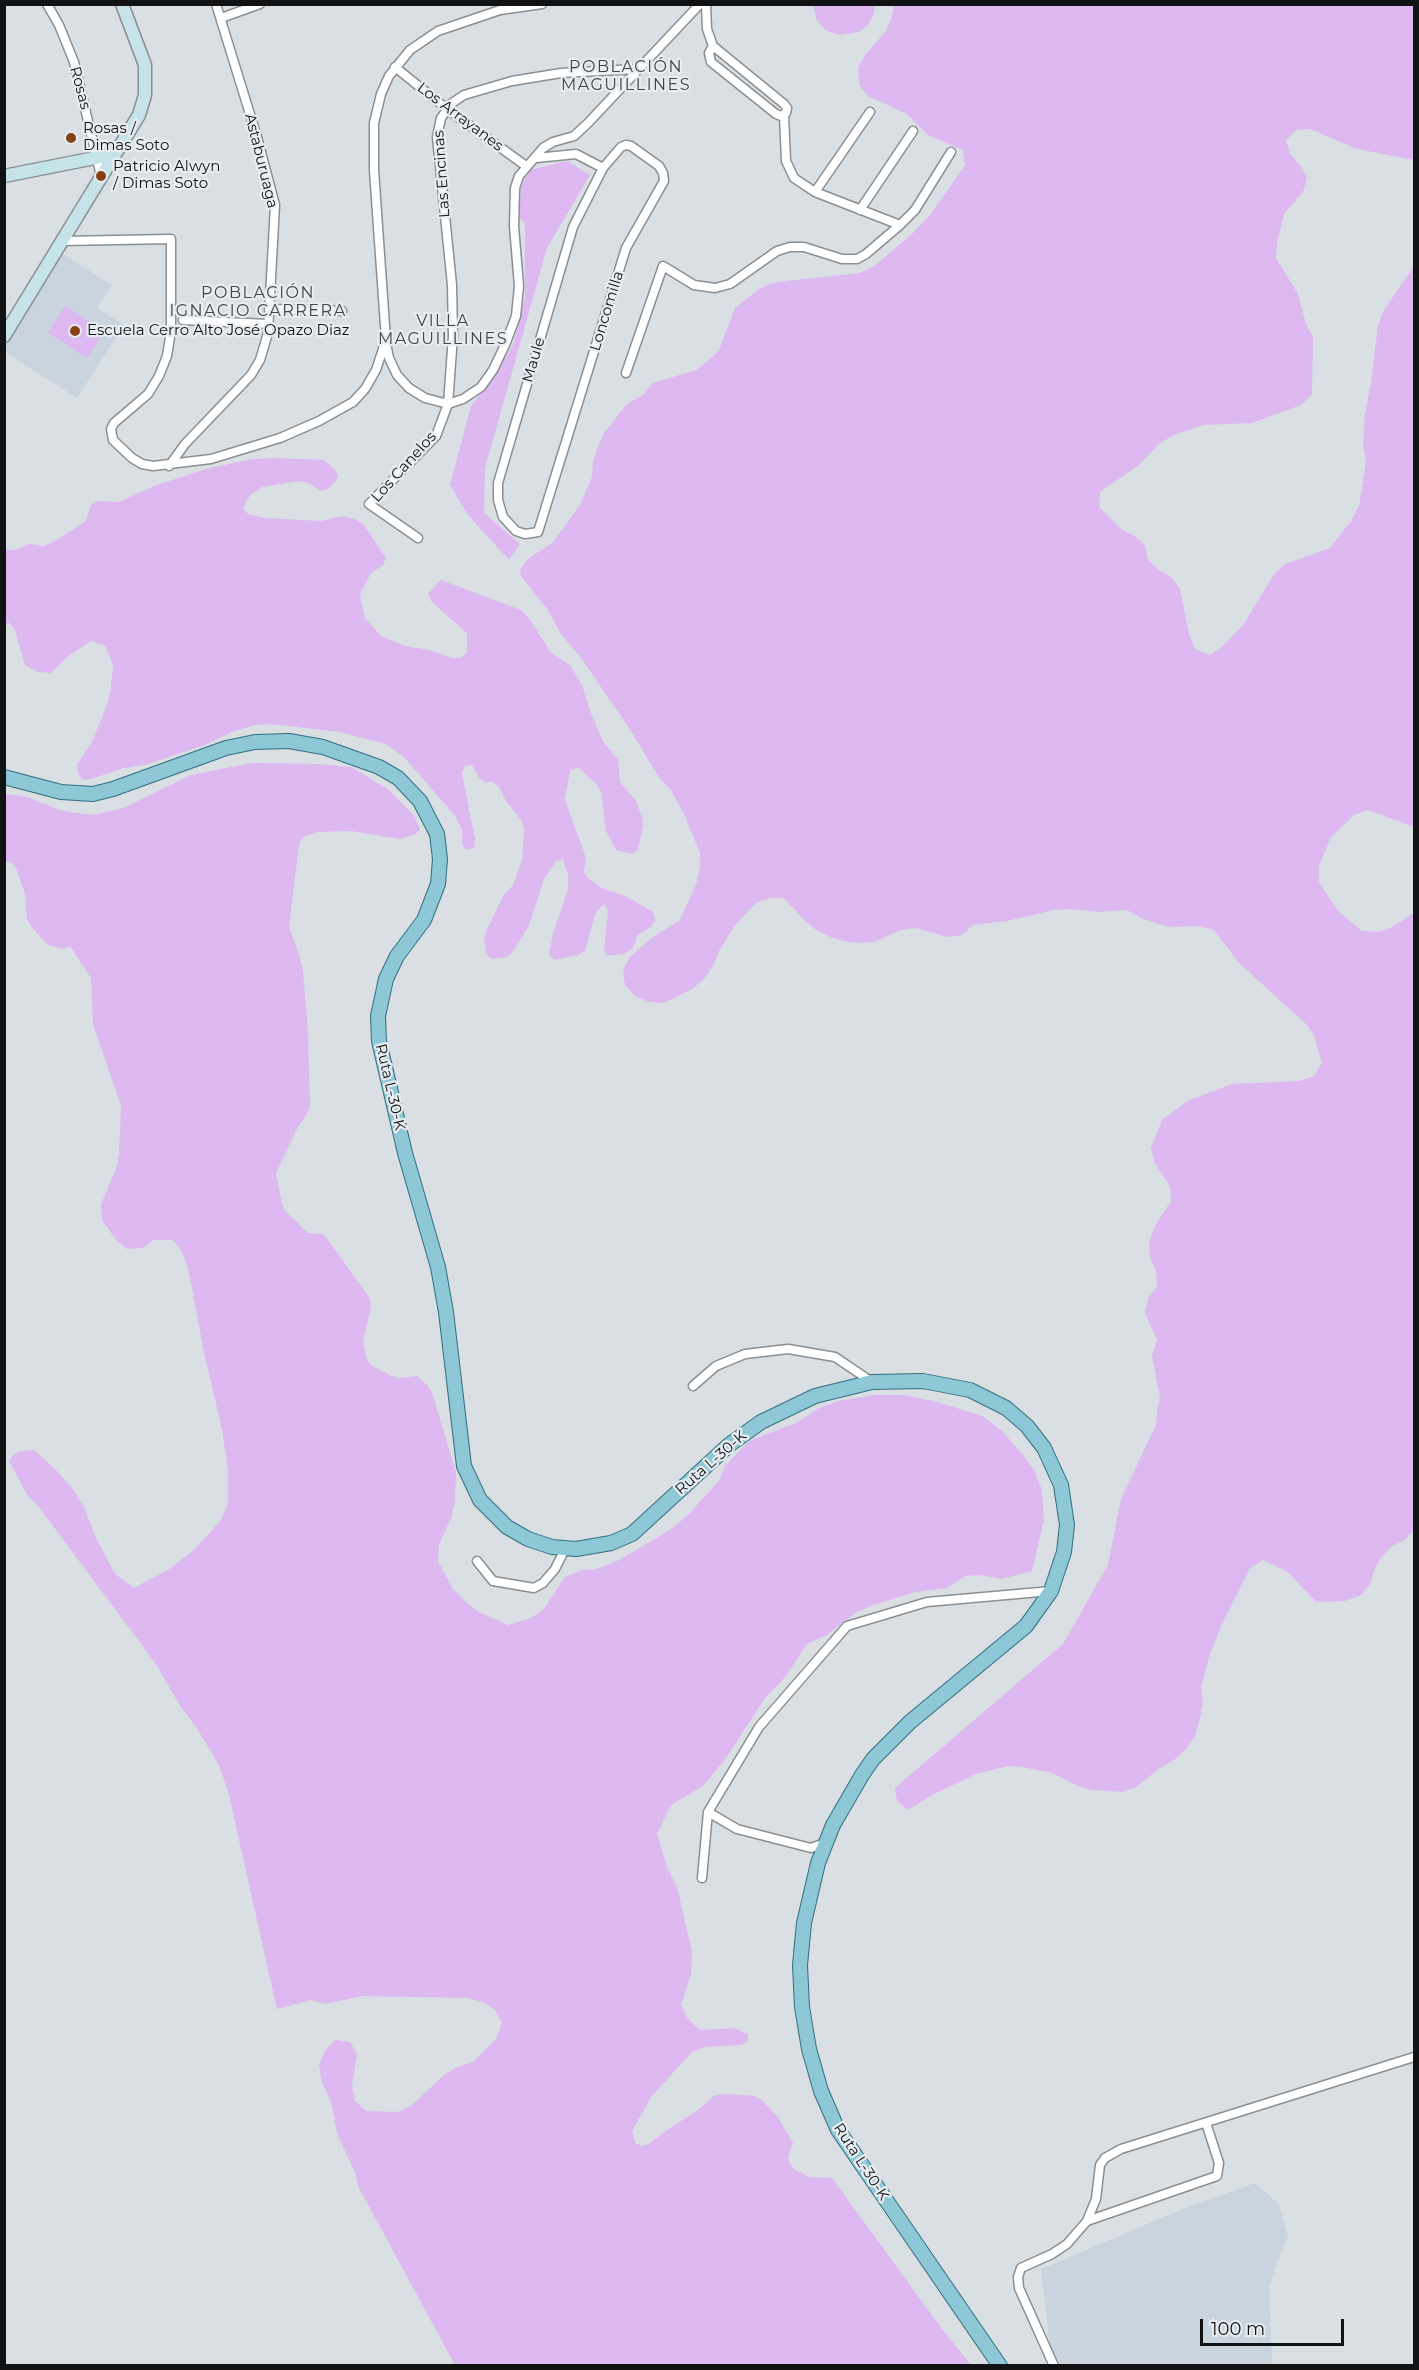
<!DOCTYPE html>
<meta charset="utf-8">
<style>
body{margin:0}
#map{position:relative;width:1419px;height:2370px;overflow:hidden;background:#dadfe4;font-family:Montserrat,sans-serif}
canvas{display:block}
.frame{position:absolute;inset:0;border:6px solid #111214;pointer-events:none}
.scale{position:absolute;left:1200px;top:2319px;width:144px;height:27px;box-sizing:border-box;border:3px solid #111214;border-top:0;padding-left:8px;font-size:18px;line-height:21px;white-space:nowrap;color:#111214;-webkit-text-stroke:4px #e7ecf1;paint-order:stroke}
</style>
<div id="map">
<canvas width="1419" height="2370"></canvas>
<div class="frame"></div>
<div class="scale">100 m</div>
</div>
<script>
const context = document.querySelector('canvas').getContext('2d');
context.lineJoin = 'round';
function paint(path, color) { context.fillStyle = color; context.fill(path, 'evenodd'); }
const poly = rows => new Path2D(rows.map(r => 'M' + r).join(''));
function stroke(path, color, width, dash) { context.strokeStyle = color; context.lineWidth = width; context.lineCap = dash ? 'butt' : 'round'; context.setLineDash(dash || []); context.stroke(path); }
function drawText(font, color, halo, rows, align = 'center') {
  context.font = font + ' Montserrat,sans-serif'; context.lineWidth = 4.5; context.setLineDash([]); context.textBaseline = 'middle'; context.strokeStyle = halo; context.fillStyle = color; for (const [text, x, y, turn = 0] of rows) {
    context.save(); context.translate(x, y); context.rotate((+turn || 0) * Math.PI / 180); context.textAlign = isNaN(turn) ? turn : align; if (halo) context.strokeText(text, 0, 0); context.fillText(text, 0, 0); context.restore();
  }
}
const built = poly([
 [63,254,112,285,97,308,124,325,77,398,5,352,5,344],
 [1255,2183,1279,2204,1288,2237,1277,2262,1269,2288,1272,2365,1052,2365,1041,2269,1183,2209]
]);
const green = poly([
 [813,5,813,4,875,5,874,14,868,25,859,32,839,35,826,30,817,21],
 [894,5,1414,5,1414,160,1357,149,1310,129,1296,130,1286,140,1290,154,1300,165,1307,178,1303,192,1284,214,1277,243,1276,258,1298,294,1306,324,1313,337,1312,394,1301,405,1252,423,1203,425,1172,436,1159,444,1139,465,1100,492,1099,507,1122,530,1135,536,1145,545,1148,560,1159,570,1171,577,1180,589,1189,634,1195,649,1210,655,1222,647,1244,624,1274,574,1285,564,1330,548,1351,521,1359,506,1366,461,1363,444,1365,414,1371,383,1378,325,1384,310,1414,266,1414,827,1368,810,1354,815,1331,837,1319,866,1319,882,1338,911,1362,931,1378,932,1392,927,1414,913,1414,1530,1405,1540,1392,1546,1382,1556,1375,1568,1370,1584,1361,1595,1345,1601,1316,1602,1288,1572,1263,1560,1250,1568,1222,1624,1209,1657,1201,1687,1203,1702,1200,1719,1195,1736,1186,1749,1174,1760,1160,1768,1136,1787,1123,1792,1092,1790,1078,1786,1052,1773,1022,1767,1008,1766,976,1774,934,1794,908,1810,897,1801,895,1788,1063,1644,1108,1565,1121,1499,1156,1425,1157,1411,1160,1397,1152,1356,1157,1340,1145,1313,1148,1299,1157,1286,1156,1271,1150,1257,1149,1243,1155,1226,1171,1201,1170,1186,1154,1162,1151,1148,1162,1120,1187,1101,1232,1084,1299,1081,1314,1076,1322,1063,1314,1035,1305,1023,1240,964,1214,930,1199,926,1168,927,1141,918,1127,910,1099,912,1070,909,1054,910,1007,921,973,925,962,935,948,937,916,928,901,930,874,942,859,943,843,941,828,936,815,929,804,920,784,898,769,898,756,903,735,925,719,951,713,966,703,980,692,989,664,1003,649,1002,635,996,625,985,623,970,630,957,653,937,680,920,697,882,700,867,700,853,684,814,670,789,660,779,629,728,581,658,561,634,547,609,521,576,520,570,528,559,553,542,580,505,592,477,593,461,598,447,604,433,626,405,644,394,653,383,696,370,708,361,719,350,735,308,759,289,772,283,786,281,860,273,874,266,910,236,931,214,965,165,963,150,928,135,907,114,868,96,859,85,858,67,866,54,886,31,892,16],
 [567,161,590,175,547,248,485,468,484,513,520,544,509,560,468,515,450,485,471,406,494,377,513,345,525,297,525,223,519,217,521,187,530,170],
 [65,306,103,330,101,332,103,334,87,358,48,333],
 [276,458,324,460,336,471,338,478,328,489,321,491,308,483,300,481,262,487,250,495,243,508,248,514,264,518,321,521,343,516,357,520,364,525,386,558,383,565,371,573,360,594,365,618,381,636,405,646,429,650,452,658,460,658,467,653,467,633,431,601,428,594,441,580,521,610,531,621,551,653,571,666,583,688,590,711,603,741,618,760,620,782,636,801,642,817,643,826,638,850,632,854,616,850,606,831,601,792,597,785,579,768,570,770,565,800,586,858,584,872,589,879,602,888,627,897,653,912,655,920,651,927,638,935,632,949,624,954,607,956,604,950,608,911,604,903,595,914,585,951,578,955,554,960,549,955,553,933,568,890,568,874,563,860,556,861,544,879,529,925,513,952,507,957,491,959,486,953,484,939,486,932,503,896,513,885,522,861,524,830,522,821,506,801,499,787,493,782,485,782,479,778,472,765,465,766,462,773,475,839,474,848,466,850,462,844,462,830,455,816,404,757,386,744,340,732,270,724,255,725,232,732,205,745,145,765,123,768,92,779,83,780,78,774,77,765,93,740,108,702,111,688,113,665,105,646,91,641,67,657,51,673,38,672,25,665,14,628,8,622,5,626,5,549,15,550,29,544,44,546,55,541,86,521,91,505,98,501,119,502,154,486,206,469,252,459],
 [252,763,320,764,351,767,389,790,414,816,420,829,416,834,400,839,351,831,317,832,303,837,299,845,289,926,300,958,303,971,308,1032,310,1103,309,1110,297,1129,276,1173,282,1204,285,1211,308,1233,323,1234,328,1240,369,1297,371,1304,370,1311,363,1341,367,1360,372,1366,392,1376,399,1378,417,1376,428,1386,432,1393,456,1472,455,1501,452,1516,439,1544,438,1561,453,1589,466,1602,479,1612,508,1625,531,1618,544,1609,565,1577,582,1570,597,1569,619,1560,670,1530,688,1515,715,1485,720,1479,725,1466,749,1441,798,1422,817,1409,838,1401,875,1395,903,1395,934,1401,982,1416,1001,1430,1024,1456,1034,1470,1042,1490,1044,1520,1032,1571,1001,1579,980,1575,966,1576,947,1588,915,1592,873,1605,857,1612,827,1635,807,1644,786,1676,765,1698,726,1758,703,1786,671,1805,657,1834,667,1867,677,1887,692,1951,691,1974,681,2005,688,2019,700,2030,734,2028,748,2034,748,2041,742,2045,706,2047,692,2052,651,2097,632,2131,635,2143,642,2146,649,2144,667,2130,698,2110,715,2095,730,2094,754,2096,762,2100,778,2117,793,2143,788,2157,790,2164,795,2170,810,2177,832,2178,942,2329,971,2365,455,2365,358,2186,355,2172,337,2134,332,2105,321,2079,319,2064,325,2051,335,2040,350,2042,357,2054,352,2086,355,2101,366,2111,397,2112,411,2106,444,2075,458,2067,473,2062,496,2039,502,2023,495,2010,483,2002,466,1998,362,1996,325,2004,311,2000,277,2009,228,1791,219,1765,196,1727,179,1704,156,1664,38,1506,27,1495,9,1461,13,1455,20,1451,34,1450,57,1471,72,1488,84,1507,96,1538,115,1574,134,1588,171,1568,195,1549,221,1520,228,1504,228,1471,222,1429,204,1353,189,1272,182,1252,173,1240,154,1240,142,1248,127,1249,116,1240,102,1220,101,1204,116,1169,119,1155,121,1105,93,1025,91,978,70,946,63,949,48,945,31,926,27,919,25,894,17,870,13,864,5,861,5,794,27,797,63,811,94,815,123,808,191,775]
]);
const street = poly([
 [47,4,59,25,74,62,101,176],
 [706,4,707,29,713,46,784,104,787,108,786,113,781,116,776,114,711,62,709,53,713,46],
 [221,18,260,4],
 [395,67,447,109,526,166],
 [784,115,786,161,794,178,815,192,900,225,915,210,951,152],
 [626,145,631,146,659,166,663,173,664,181,626,248,538,532,525,534,516,531,503,517,498,500,498,483,573,227,603,168,621,147,626,145],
 [536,158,576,154,603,168],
 [815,192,870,112],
 [860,210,913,131],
 [62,241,171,239,171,331,167,356,159,376,148,394,114,423,111,429,113,440,132,458,142,464,153,466,211,459,280,438,319,421,353,402,365,389,376,370,386,340,374,170,374,123,381,94,389,76,410,50,438,31,500,10,542,4],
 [269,309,342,311],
 [183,320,268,324],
 [386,343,389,358,397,375,409,388,425,398,448,404,463,399,481,387,493,370,505,345,516,316,519,286,514,226,515,188,519,176,543,148,553,142,574,136,588,123,700,4],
 [626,373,663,266,694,285,715,288,730,284,777,251,790,247,804,247,842,259,857,259,866,254,900,225],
 [169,466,185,444,251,375,260,360,268,333,275,205,257,137,216,4],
 [418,538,369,504,436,436,448,404,453,336,452,285,437,137,441,118,452,103,464,95,512,81,561,73,637,69],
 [693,1386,716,1366,745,1354,788,1349,835,1357,872,1382],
 [477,1561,493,1581,534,1588,543,1583,555,1569,565,1549],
 [708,1812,737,1829,811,1848,825,1843],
 [702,1878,708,1812,759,1727,847,1626,927,1602,1051,1591],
 [1087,2221,1217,2176,1219,2163,1206,2123],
 [1054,2366,1019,2288,1018,2277,1021,2268,1052,2254,1067,2244,1087,2221,1096,2199,1100,2165,1105,2158,1121,2149,1414,2057]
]);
const secondary = poly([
 [4,176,115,154],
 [4,336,139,115,145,95,145,65,122,4]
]);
const primary = poly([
 [4,777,61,792,93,794,113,789,226,748,255,742,289,741,323,747,379,767,398,778,420,801,437,834,440,859,438,884,424,920,397,956,386,979,378,1016,379,1041,405,1153,438,1267,446,1312,464,1466,480,1500,507,1527,528,1539,552,1547,576,1549,611,1543,632,1534,729,1445,761,1422,815,1396,872,1382,923,1381,970,1390,1006,1408,1027,1426,1044,1448,1061,1485,1067,1525,1064,1552,1051,1591,1026,1626,910,1722,873,1759,862,1775,833,1825,818,1863,804,1923,800,1965,802,2007,809,2049,821,2091,838,2130,1000,2366]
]);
const markers = [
 [71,138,6,"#844113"],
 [101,176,6,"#844113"],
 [75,331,6,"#844113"]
];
const streetNames = [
 ["Rosas",80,88,75],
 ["Los Arrayanes",460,117,37],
 ["Astaburuaga",261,161,76],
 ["Las Encinas",442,174,-94],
 ["Loncomilla",607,311,-73],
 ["Maule",534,360,-74],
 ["Los Canelos",404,467,-48],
 ["Ruta L-30-K",390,1087,77],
 ["Ruta L-30-K",711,1463,-41],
 ["Ruta L-30-K",861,2162,57]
];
const poiNames = [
 ["Rosas /",83,129],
 ["Dimas Soto",83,146],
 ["Patricio Alwyn",113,167],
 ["/ Dimas Soto",113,184],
 ["Escuela Cerro Alto José Opazo Diaz",87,331]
];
const neighbourhoodNames = [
 ["POBLACIÓN",626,67],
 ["MAGUILLINES",626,85],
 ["POBLACIÓN",258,293],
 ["IGNACIO CARRERA",258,311],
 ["VILLA",443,321],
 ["MAGUILLINES",443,339]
];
paint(built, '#cad4df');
paint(green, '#ddb8f1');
stroke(street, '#8a8f93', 11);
stroke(secondary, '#8a8f93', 15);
stroke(primary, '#326f7f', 16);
stroke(street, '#fff', 8);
stroke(secondary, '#c7e3ea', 12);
stroke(primary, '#8ec7d5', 14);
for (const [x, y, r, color] of markers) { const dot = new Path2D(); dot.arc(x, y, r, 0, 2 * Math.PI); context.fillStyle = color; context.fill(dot); stroke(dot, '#e7ecf1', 2); }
drawText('15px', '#111214', '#e7ecf1', streetNames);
drawText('15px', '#111214', '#e7ecf1', poiNames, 'left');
context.letterSpacing = '1.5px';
drawText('16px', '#404448', '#e7ecf1', neighbourhoodNames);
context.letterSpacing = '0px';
</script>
